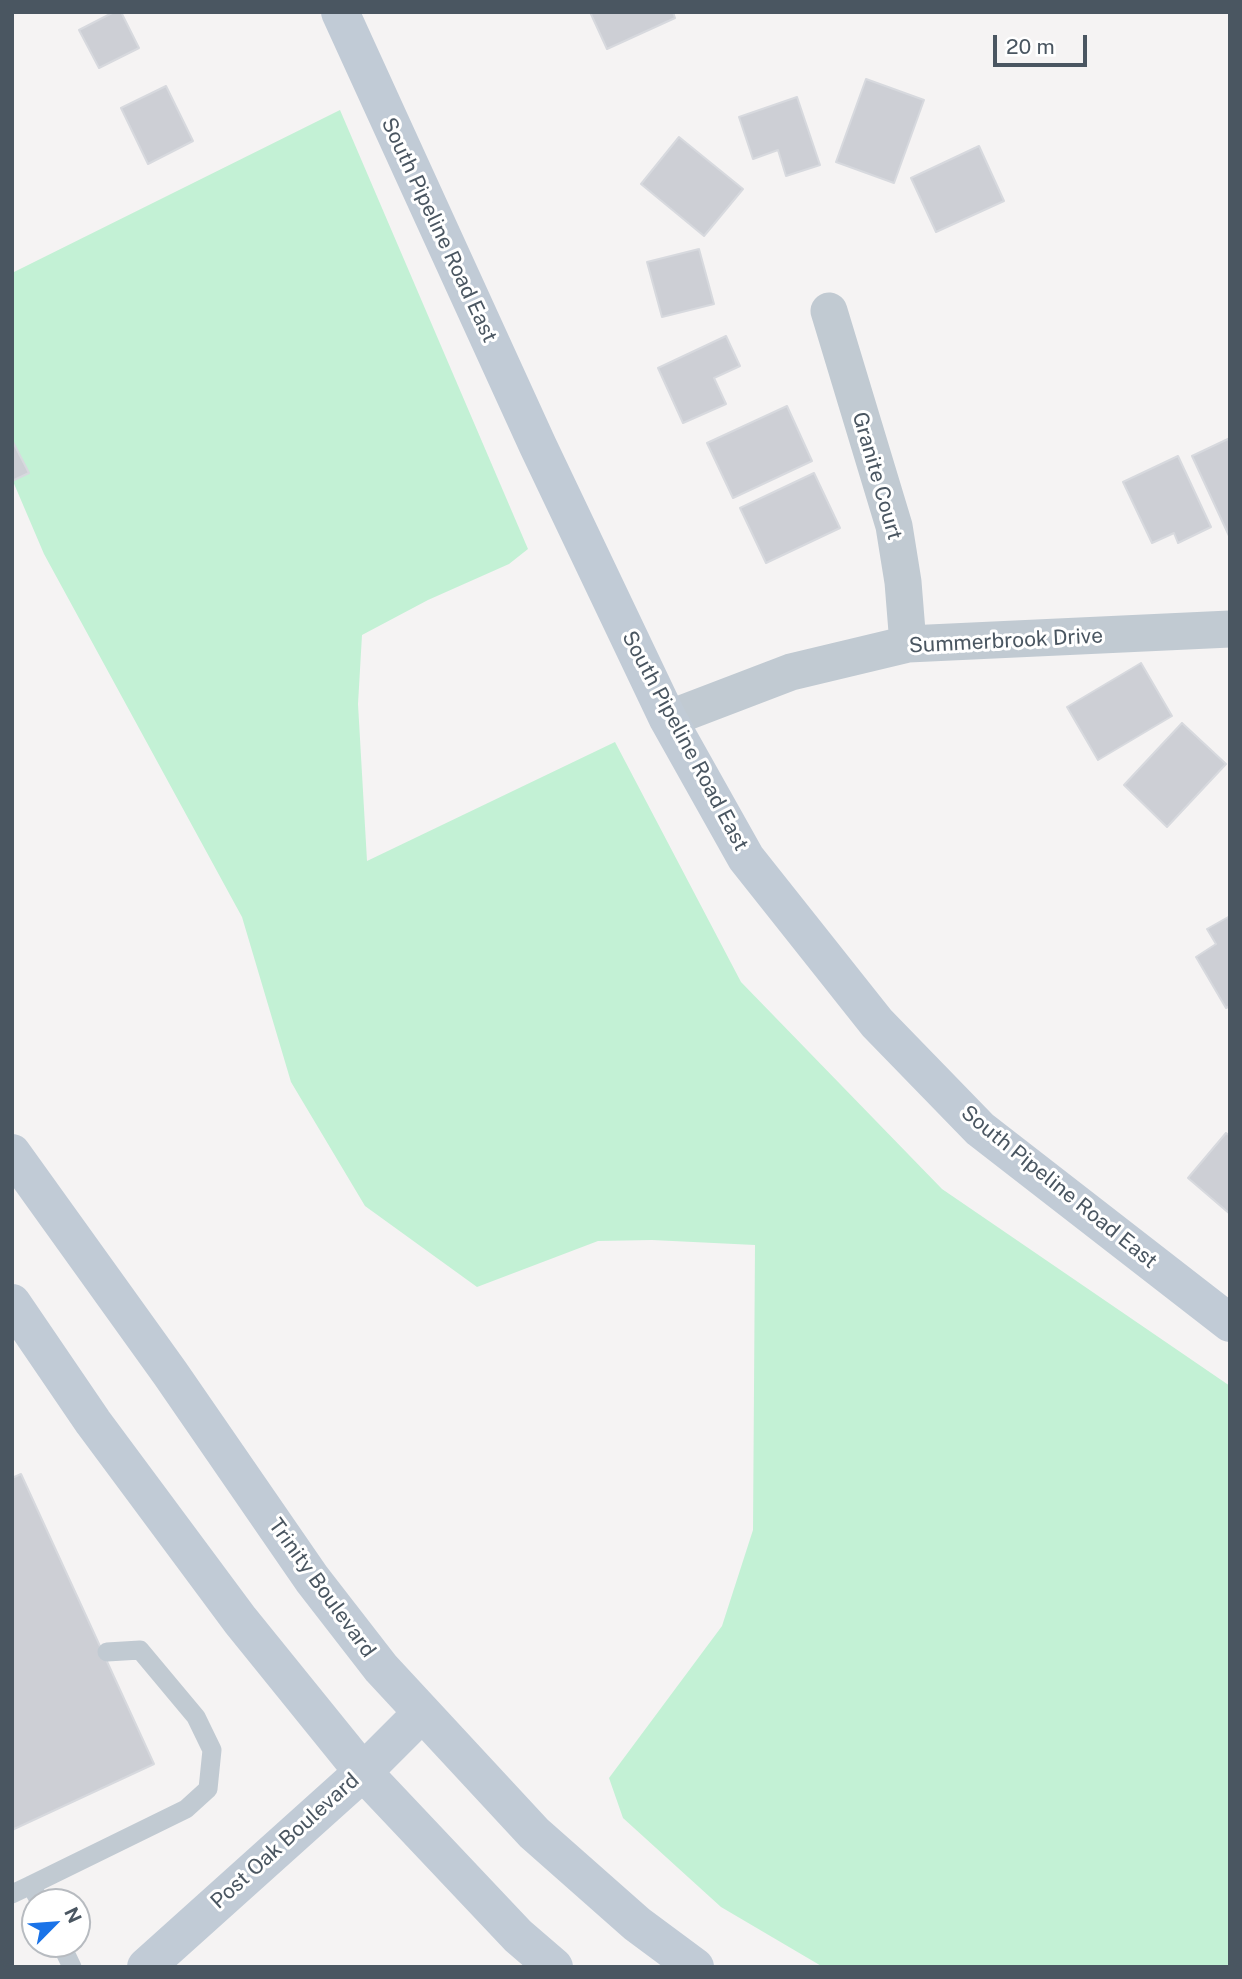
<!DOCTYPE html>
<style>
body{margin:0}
#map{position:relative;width:1242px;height:1979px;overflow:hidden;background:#f5f3f3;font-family:"Public Sans",sans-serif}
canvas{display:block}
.frame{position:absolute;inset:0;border:14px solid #4a5661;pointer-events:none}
.north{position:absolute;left:21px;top:1888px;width:70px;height:70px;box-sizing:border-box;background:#fff;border:2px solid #b7bbc0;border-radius:50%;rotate:65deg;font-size:19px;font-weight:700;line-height:28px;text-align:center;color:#4a5661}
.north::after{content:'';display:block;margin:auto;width:24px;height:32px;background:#1a73e8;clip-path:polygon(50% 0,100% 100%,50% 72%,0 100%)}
.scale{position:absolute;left:993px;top:35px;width:94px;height:32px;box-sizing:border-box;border:4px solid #4a5661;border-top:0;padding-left:9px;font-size:21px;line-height:24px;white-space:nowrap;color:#4a5661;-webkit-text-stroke:5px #fff;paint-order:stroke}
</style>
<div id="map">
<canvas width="1242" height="1979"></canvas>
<div class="frame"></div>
<div class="north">N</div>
<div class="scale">20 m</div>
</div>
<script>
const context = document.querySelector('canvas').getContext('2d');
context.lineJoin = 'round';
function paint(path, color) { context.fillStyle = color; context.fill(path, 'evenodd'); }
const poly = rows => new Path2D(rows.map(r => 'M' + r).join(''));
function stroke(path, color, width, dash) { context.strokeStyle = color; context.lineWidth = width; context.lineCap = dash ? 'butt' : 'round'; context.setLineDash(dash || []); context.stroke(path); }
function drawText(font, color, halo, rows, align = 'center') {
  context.font = font + ' "Public Sans",sans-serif'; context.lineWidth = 6; context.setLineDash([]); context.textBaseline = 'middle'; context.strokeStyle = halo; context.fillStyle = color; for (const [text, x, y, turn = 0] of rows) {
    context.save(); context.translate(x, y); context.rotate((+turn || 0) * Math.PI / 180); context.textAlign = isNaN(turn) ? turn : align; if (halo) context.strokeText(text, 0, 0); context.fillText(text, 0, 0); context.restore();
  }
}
const green = poly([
 [340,110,528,549,509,564,428,600,362,635,358,704,367,861,615,742,741,982,942,1189,1230,1386,1230,1967,823,1967,721,1907,623,1818,609,1778,722,1626,753,1530,755,1245,652,1240,598,1241,477,1287,365,1206,291,1082,242,917,44,554,12,479,12,273]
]);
const building = poly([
 [114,12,121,12,139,48,99,68,79,30,114,12],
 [590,12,673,12,675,18,607,49,590,12],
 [866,79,924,100,894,183,836,162,866,79],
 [166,86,193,141,148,164,121,108,166,86],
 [797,97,820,165,786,176,778,150,753,159,739,117,797,97],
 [679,137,743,189,704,236,641,184,679,137],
 [979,146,1004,201,936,232,911,178,979,146],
 [699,249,714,304,662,317,647,262,699,249],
 [726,336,740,366,714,378,726,404,683,423,658,368,726,336],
 [787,406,812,461,733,498,707,443,787,406],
 [1230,438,1230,538,1192,456,1230,438],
 [12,440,29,473,12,481,12,440],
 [1178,456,1211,527,1178,543,1174,533,1152,543,1123,482,1178,456],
 [814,473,840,528,766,563,740,508,814,473],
 [1141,663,1172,716,1098,760,1067,707,1141,663],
 [1182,723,1226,764,1167,827,1124,785,1182,723],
 [1230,916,1230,1006,1226,1008,1196,957,1216,944,1207,929,1230,916],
 [1226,1133,1230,1136,1230,1214,1188,1178,1226,1133],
 [21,1474,154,1764,12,1830,12,1478,21,1474]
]);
const lane = poly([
 [12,1894,31,1885],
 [40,1902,31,1885,186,1809,208,1789,212,1750,196,1717,140,1650,107,1652],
 [61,1944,72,1967]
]);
const street = poly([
 [829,311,894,526,903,582,908,644],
 [668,719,791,672,908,644,1230,629]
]);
const secondary = poly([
 [340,12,538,446,668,719,746,858,877,1023,980,1129,1230,1323],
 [12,1153,170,1373,312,1579,381,1668,534,1833,637,1924,695,1967],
 [12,1303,93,1422,240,1620,363,1772,518,1936,554,1967],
 [146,1967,363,1772,422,1713]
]);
const streetNames = [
 ["South Pipeline Road East",439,230,65],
 ["Granite Court",877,476,74],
 ["Summerbrook Drive",1006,641,-3],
 ["South Pipeline Road East",685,741,62],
 ["South Pipeline Road East",1059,1187,39],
 ["Trinity Boulevard",322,1588,54],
 ["Post Oak Boulevard",285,1841,-42]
];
paint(green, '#c3f1d5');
paint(building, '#cdcfd5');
stroke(building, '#d7d9de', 2);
stroke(lane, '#c1cad2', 19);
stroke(street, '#c1cad2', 37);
stroke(secondary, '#c1cbd6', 38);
drawText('21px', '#4a5661', '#fff', streetNames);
</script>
